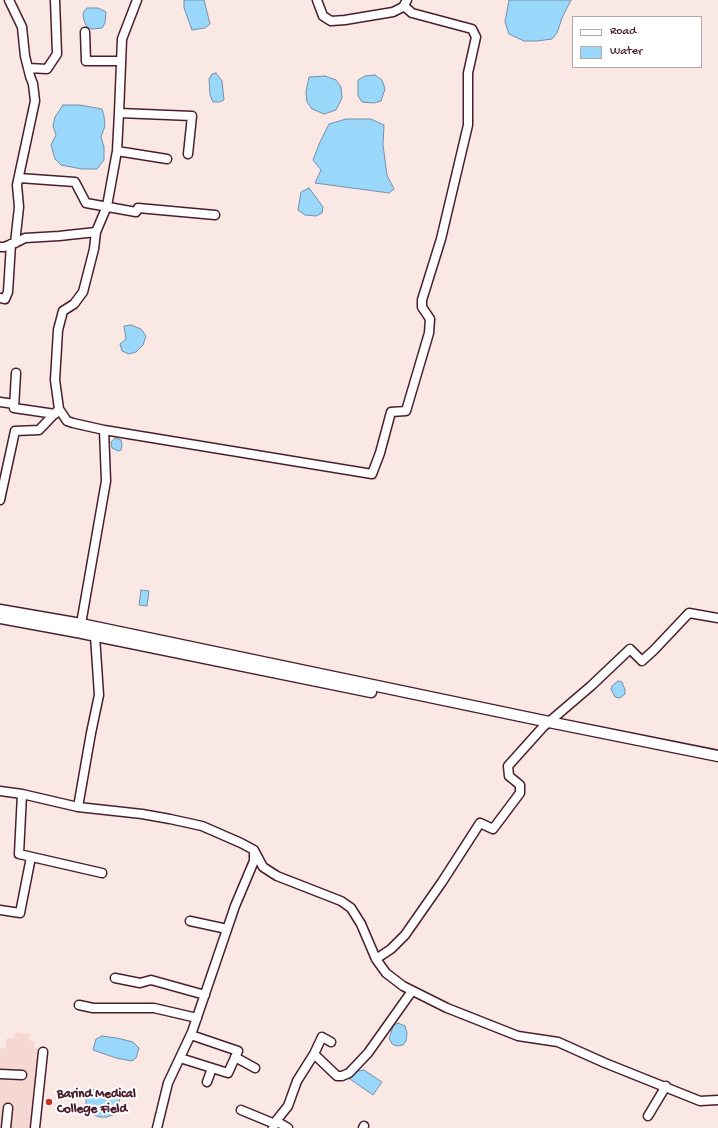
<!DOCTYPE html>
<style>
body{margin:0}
#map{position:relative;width:718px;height:1128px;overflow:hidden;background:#f9e8e4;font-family:"Gochi Hand",sans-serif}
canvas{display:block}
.legend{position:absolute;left:572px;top:16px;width:130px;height:52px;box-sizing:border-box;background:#fff;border:1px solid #b7a5aa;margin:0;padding:5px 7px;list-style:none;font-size:12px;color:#4a1f2b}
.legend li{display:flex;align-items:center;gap:8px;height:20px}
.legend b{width:20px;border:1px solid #b7a5aa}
</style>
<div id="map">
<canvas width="718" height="1128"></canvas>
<ul class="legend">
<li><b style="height:5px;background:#fff"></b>Road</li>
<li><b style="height:11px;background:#99d8fa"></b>Water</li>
</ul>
</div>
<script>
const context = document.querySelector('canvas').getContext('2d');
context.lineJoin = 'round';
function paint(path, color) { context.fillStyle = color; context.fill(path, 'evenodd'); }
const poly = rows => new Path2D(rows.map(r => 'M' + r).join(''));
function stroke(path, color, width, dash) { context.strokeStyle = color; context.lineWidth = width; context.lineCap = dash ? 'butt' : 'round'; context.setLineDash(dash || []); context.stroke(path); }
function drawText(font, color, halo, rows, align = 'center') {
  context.font = font + ' "Gochi Hand",sans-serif'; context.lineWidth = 4; context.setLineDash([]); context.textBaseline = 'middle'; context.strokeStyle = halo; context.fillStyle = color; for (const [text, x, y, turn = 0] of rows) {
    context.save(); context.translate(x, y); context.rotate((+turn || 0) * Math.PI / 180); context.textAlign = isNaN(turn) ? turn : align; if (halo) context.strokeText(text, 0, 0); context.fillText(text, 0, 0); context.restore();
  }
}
const built = poly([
 [16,1032,30,1034,29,1040,34,1041,35,1048,44,1050,35,1128,0,1128,0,1048,5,1049,7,1038,13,1039]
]);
const water = poly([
 [184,0,204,0,210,24,205,28,192,30,184,8,184,0],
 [509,0,571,0,562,18,557,33,552,39,537,41,524,41,509,34,505,22,509,0],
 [87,8,98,8,106,12,105,23,102,28,92,29,87,27,85,23,83,16,84,11,87,8],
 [216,73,222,81,224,100,219,102,213,102,210,95,209,79,212,74,216,73],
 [375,75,382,80,385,89,381,101,374,103,362,102,358,96,358,80,365,76,375,75],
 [325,76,336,80,341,87,342,98,336,110,324,114,312,109,307,102,306,92,309,77,325,76],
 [63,105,80,105,102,109,104,116,105,126,101,137,104,147,104,160,97,169,82,169,61,165,55,159,51,145,56,135,53,126,55,117,63,105],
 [346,119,371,119,384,125,383,145,387,175,394,189,389,193,315,183,321,170,313,160,320,142,329,124,346,119],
 [309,188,323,207,322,213,316,216,305,215,298,210,301,192,309,188],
 [131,325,141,329,146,336,143,345,136,352,129,354,122,351,120,344,126,339,124,326,131,325],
 [115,438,121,440,122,446,121,450,118,451,112,448,111,442,115,438],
 [141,590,149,591,147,606,139,605,141,590],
 [618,681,622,682,625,690,625,694,620,698,615,697,611,689,612,686,618,681],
 [398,1023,405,1026,407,1033,406,1041,403,1045,397,1046,392,1044,389,1038,391,1033,393,1026,398,1023],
 [102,1036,117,1038,133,1042,139,1048,136,1058,132,1061,116,1058,93,1050,96,1039,102,1036],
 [364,1070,382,1082,373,1095,347,1077,354,1072,364,1070],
 [88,1089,102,1091,120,1095,119,1107,115,1114,107,1117,99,1117,90,1113,86,1110,86,1097,88,1089]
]);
const minor = poly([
 [9,0,22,27,25,56,30,76,33,84,35,101,17,185,19,207,15,243],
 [137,0,122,39,119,113,117,151,107,206,96,232,94,249,83,292,74,304,63,311,58,330,55,380,59,409,67,421,73,423,104,430,372,474,380,453,391,412,406,411,429,333,430,319,422,307,422,300,441,239,468,125,468,73,476,37,472,29,412,13,404,6],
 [317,0,323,16,331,21,345,20,393,12,403,7,407,0],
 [85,32,86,61,121,61],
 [28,68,47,69,57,54,55,0],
 [119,113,192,116,188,154],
 [117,151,167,159],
 [19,178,75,182,86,203,136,212,138,208,215,215],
 [0,247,4,247,15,243,25,238,59,236,96,232],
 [0,298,5,299,8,292,11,244],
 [16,373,14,408,55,414],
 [0,402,14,404],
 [0,500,15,431,39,430,59,409],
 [81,624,106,481,104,430],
 [0,791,22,794,78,807,142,814,170,819,202,826,241,843,254,850,263,867,277,876,341,901,351,908,361,924,376,959,386,973,403,986,447,1008,518,1036,558,1042,605,1063,700,1101,718,1100],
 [22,794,19,854,102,873],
 [78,807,91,733,99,695,95,636,97,630],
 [0,910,20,913,31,857],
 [190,921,227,929],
 [376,959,391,949,405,935,442,882,480,823,493,829,520,793,520,785,509,776,508,766,543,727,591,686,630,649,642,661,654,650,689,613,718,618],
 [115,978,140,983,151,980,205,995],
 [79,1005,93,1008,154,1008,197,1018],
 [191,1035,238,1051,228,1073,212,1068],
 [314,1054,322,1037,331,1042],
 [235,1057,255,1068],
 [180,1058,212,1068,207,1082],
 [0,1074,22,1075],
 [241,1110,275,1124],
 [648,1116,666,1086],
 [276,1121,288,1128],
 [6,1128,8,1108],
 [35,1128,43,1052],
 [157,1128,168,1083,192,1032,235,906,254,861,254,852],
 [273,1128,276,1121,288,1106,297,1081,314,1054,337,1076,342,1076,349,1073,368,1053,412,991],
 [363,1128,364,1126]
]);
const major = poly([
 [0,610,81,624,549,722,718,756],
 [0,618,77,632,371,692]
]);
const markers = [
 [49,1102,4,"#c8321e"]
];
const poiNames = [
 ["Barind Medical",57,1095],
 ["College Field",57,1110]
];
paint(built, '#f5d8d1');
paint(water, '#99d8fa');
stroke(water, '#798ea7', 1);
stroke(minor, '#4a1f2b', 11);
stroke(major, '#4a1f2b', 13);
stroke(minor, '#fff', 8);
stroke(major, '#fff', 10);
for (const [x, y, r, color] of markers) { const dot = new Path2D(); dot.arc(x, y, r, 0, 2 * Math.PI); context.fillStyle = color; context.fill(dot); stroke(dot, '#fff', 1.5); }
drawText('bold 13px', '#4a1f2b', '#fff', poiNames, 'left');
</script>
